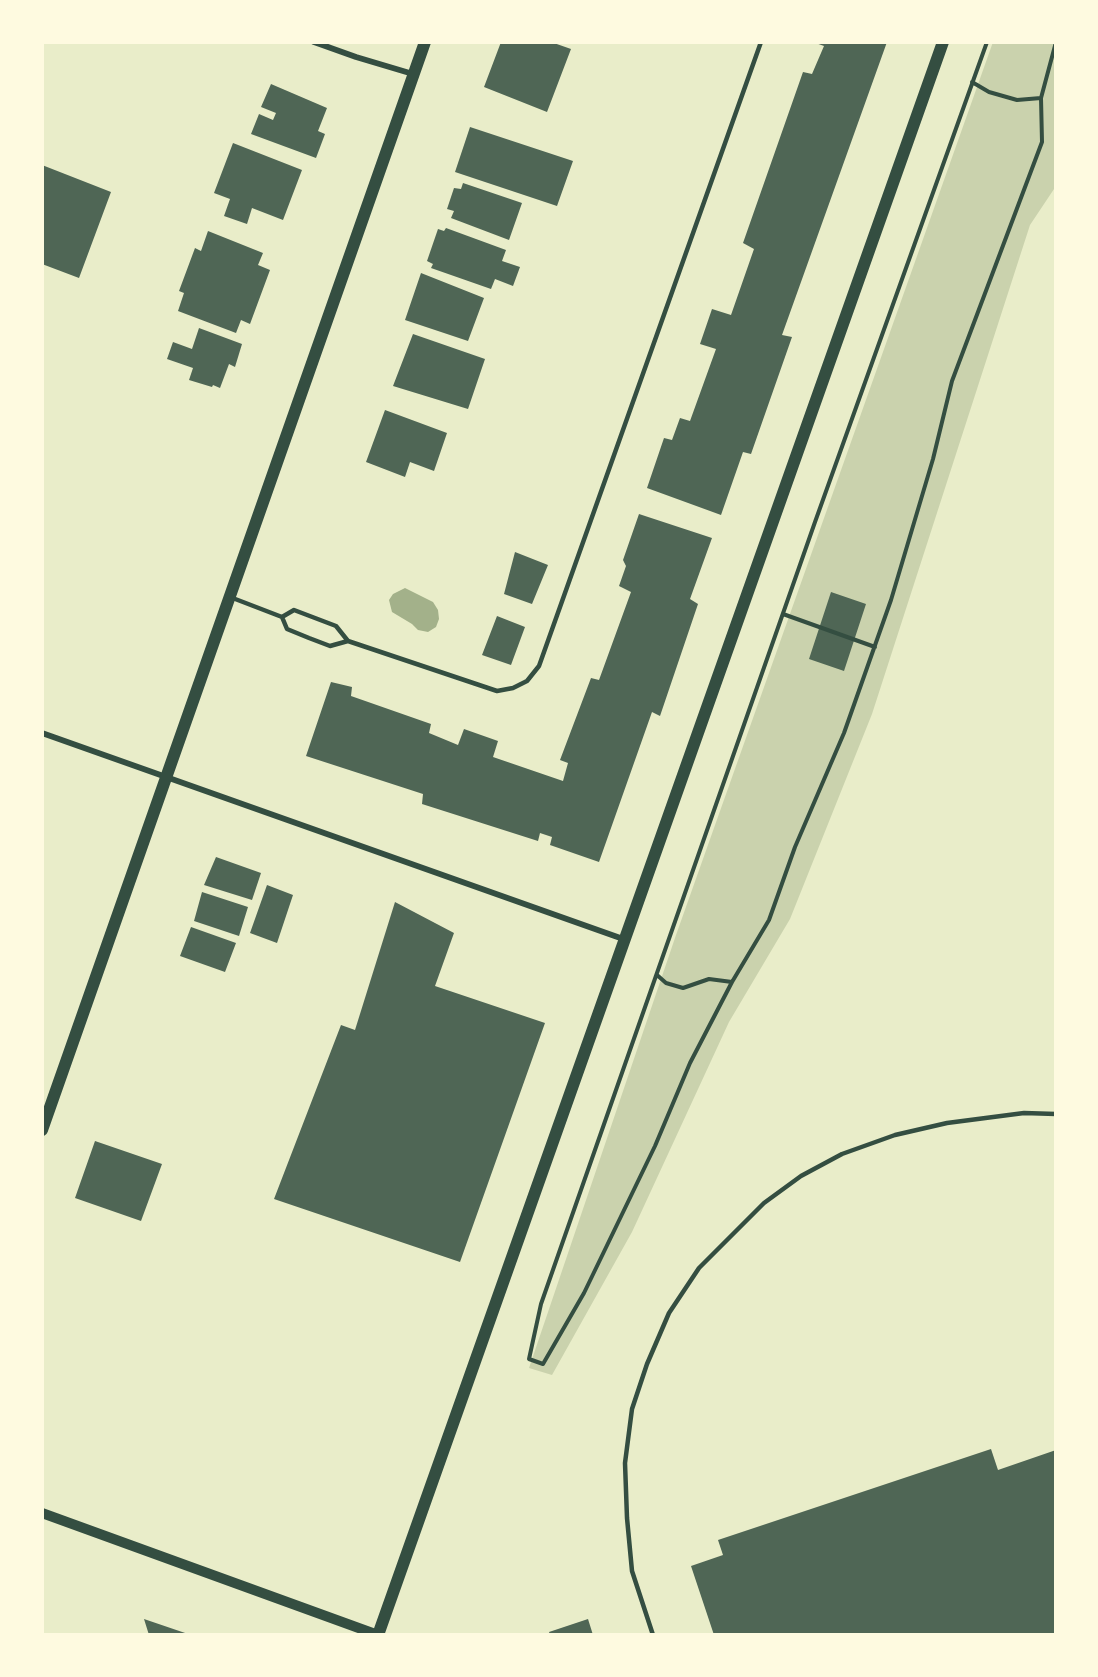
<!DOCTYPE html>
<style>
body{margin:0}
#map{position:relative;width:1098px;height:1677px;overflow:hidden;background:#e9edc9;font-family:Raleway,sans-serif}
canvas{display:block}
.frame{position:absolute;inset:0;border:44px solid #fefae0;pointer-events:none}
</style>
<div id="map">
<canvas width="1098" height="1677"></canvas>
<div class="frame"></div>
</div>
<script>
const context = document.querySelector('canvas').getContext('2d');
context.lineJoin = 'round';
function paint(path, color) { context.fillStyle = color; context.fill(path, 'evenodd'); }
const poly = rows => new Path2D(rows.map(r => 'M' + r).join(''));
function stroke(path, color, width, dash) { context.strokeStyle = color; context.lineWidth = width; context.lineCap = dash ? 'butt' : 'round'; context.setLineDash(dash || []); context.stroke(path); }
const green = poly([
 [993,42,1056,42,1056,186,1030,225,872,714,790,919,729,1022,632,1232,552,1375,529,1368,676,935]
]);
const water = poly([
 [405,588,433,602,438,610,439,619,436,627,428,632,418,630,412,624,392,612,389,600,393,594]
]);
const building = poly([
 [501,42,551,42,571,49,547,112,484,87],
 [813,42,887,42,782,335,792,337,751,454,743,452,721,515,647,488,664,438,672,440,680,418,690,421,716,349,700,344,712,309,731,315,754,249,743,243,803,72,812,74,824,46],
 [271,84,327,108,318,131,325,134,316,158,251,134,259,114,273,120,276,113,261,107],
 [470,127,573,161,557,206,455,172],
 [233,143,302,170,283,220,252,208,247,224,224,216,230,199,214,193],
 [42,165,111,192,79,278,42,264],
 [463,183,522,203,509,240,451,218,454,211,447,209,454,188,461,189],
 [446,228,506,250,502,261,520,267,513,286,495,279,491,289,431,268,433,264,427,261,438,229,444,231],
 [208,231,263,253,258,265,270,270,250,324,241,320,236,333,178,311,184,293,179,291,195,248,201,251],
 [421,273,484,298,468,341,405,320],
 [199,328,242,344,235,367,229,364,220,388,213,385,212,387,189,380,193,368,167,359,173,342,192,349],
 [413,334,485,359,468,409,393,386],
 [385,410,447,433,434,471,410,462,405,477,366,462],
 [639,514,712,538,690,599,698,604,660,716,652,712,599,862,550,845,552,837,540,833,538,841,422,804,423,794,306,756,331,682,352,687,351,696,431,724,429,733,458,745,464,729,498,741,493,757,563,781,568,763,560,760,591,678,599,680,631,592,619,586,626,566,623,560],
 [515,552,548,565,532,604,504,594],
 [831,592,866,604,844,671,809,659],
 [497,616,525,627,511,665,482,655],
 [216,857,261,873,252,900,204,885],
 [267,885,293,895,277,943,250,933],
 [202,892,248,907,239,936,194,921],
 [395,902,454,933,435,986,545,1023,460,1262,274,1199,341,1025,355,1030],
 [191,927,236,943,225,972,180,956],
 [95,1141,162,1164,141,1221,75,1198],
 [991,1449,998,1470,1056,1450,1056,1635,714,1635,691,1566,723,1555,718,1540],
 [144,1619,191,1635,149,1635],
 [588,1619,593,1635,550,1635,549,1632]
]);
const path = poly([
 [987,42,815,522,541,1304,529,1359,543,1364,584,1293,655,1146,690,1063,732,982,769,920,795,847,844,733,891,600,933,459,952,381,1042,142,1041,98,1056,42],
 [972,82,989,92,1017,100,1041,98],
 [783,614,875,647],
 [657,975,666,983,683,988,709,979,732,982]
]);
const service = poly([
 [230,597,282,617,287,629,309,638,330,646,348,641,336,626,294,610,282,617],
 [348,641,497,691,513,688,527,681,539,666,761,42],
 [653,1635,632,1571,627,1518,625,1463,632,1409,647,1364,669,1313,699,1268,764,1203,801,1176,842,1154,895,1135,947,1123,1024,1113,1056,1114]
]);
const minor = poly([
 [314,42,356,57,413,74],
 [42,733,626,940]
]);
const tertiary = poly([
 [42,1513,378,1635]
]);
const secondary = poly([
 [42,1130,425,42],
 [378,1635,943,42]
]);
paint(green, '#cad2ad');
paint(water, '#a3b18a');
paint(building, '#4f6655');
stroke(path, '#344e41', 4);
stroke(service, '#344e41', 4.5);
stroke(minor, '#344e41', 6);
stroke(tertiary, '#344e41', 10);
stroke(secondary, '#344e41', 12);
</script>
